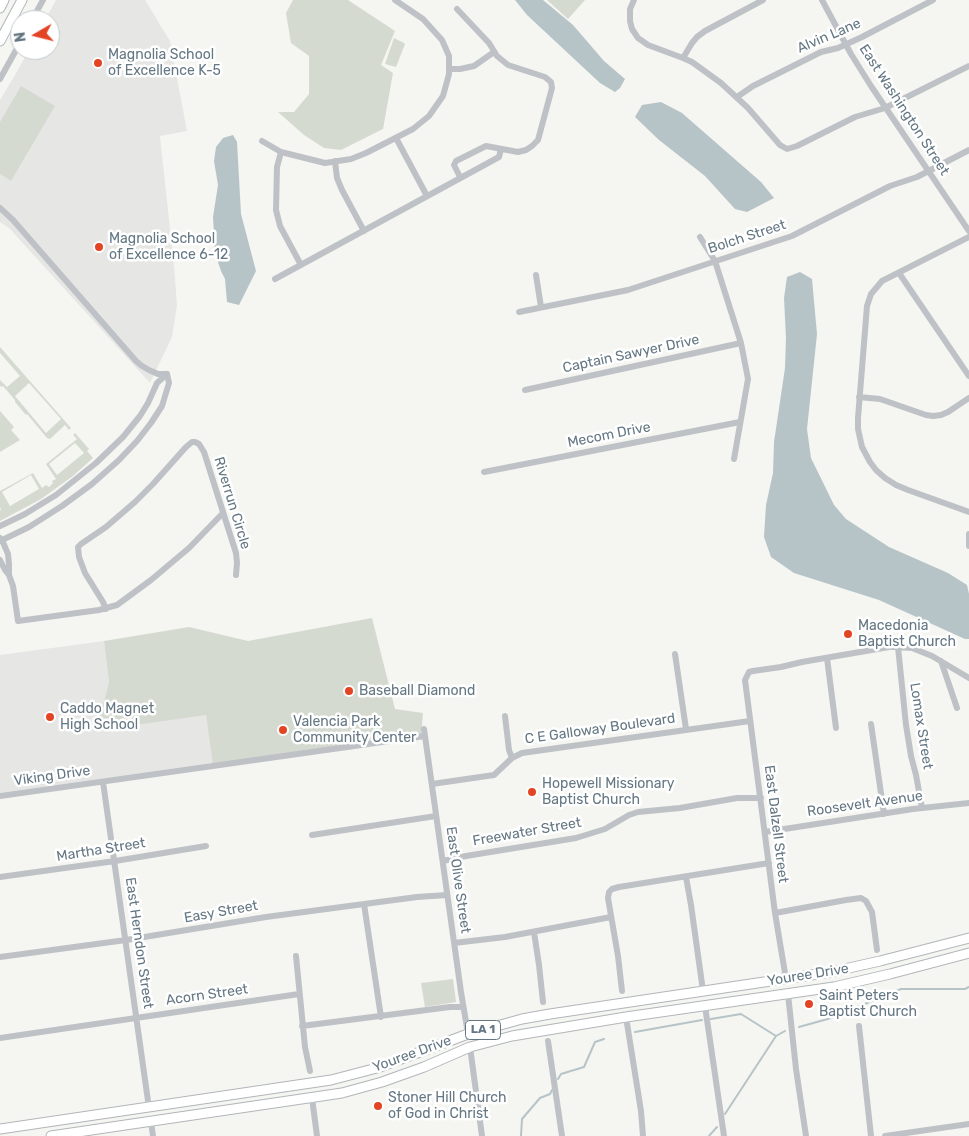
<!DOCTYPE html>
<style>
body{margin:0}
#map{position:relative;width:969px;height:1136px;overflow:hidden;background:#f5f5f1;font-family:Rubik,sans-serif}
canvas{display:block}
.north{position:absolute;left:10px;top:10px;width:50px;height:50px;box-sizing:border-box;background:#fff;border:1px solid #c1c9cd;border-radius:50%;rotate:262deg;font-size:14px;font-weight:700;line-height:20px;text-align:center;color:#647783}
.north::after{content:'';display:block;margin:auto;width:18px;height:22px;background:#e34524;clip-path:polygon(50% 0,100% 100%,50% 72%,0 100%)}
</style>
<div id="map">
<canvas width="969" height="1136"></canvas>
<div class="north">N</div>
</div>
<script>
const context = document.querySelector('canvas').getContext('2d');
context.lineJoin = 'round';
function paint(path, color) { context.fillStyle = color; context.fill(path, 'evenodd'); }
const poly = rows => new Path2D(rows.map(r => 'M' + r).join(''));
function stroke(path, color, width, dash) { context.strokeStyle = color; context.lineWidth = width; context.lineCap = dash ? 'butt' : 'round'; context.setLineDash(dash || []); context.stroke(path); }
function drawText(font, color, halo, rows, align = 'center') {
  context.font = font + ' Rubik,sans-serif'; context.lineWidth = 5; context.setLineDash([]); context.textBaseline = 'middle'; context.strokeStyle = halo; context.fillStyle = color; for (const [text, x, y, turn = 0] of rows) {
    context.save(); context.translate(x, y); context.rotate((+turn || 0) * Math.PI / 180); context.textAlign = isNaN(turn) ? turn : align; if (halo) context.strokeText(text, 0, 0); context.fillText(text, 0, 0); context.restore();
  }
}
const built = poly([
 [56,0,145,0,170,41,187,131,160,136,174,266,177,305,172,337,150,383,9,228,0,222,0,100,15,75,29,50,50,50,50,20,45,20],
 [104,641,109,683,206,715,213,763,0,793,0,655]
]);
const green = poly([
 [293,0,348,0,395,31,381,65,393,73,383,129,341,150,324,148,304,135,278,112,294,112,309,94,309,56,291,43,286,13],
 [547,0,585,0,568,19],
 [394,38,404,43,405,44,396,67,385,64],
 [21,86,55,106,11,181,0,174,0,122],
 [0,347,71,428,69,430,65,425,50,439,47,438,27,414,26,415,15,402,15,400,3,386,1,387,0,385,0,380,7,387,20,376,0,353],
 [29,383,61,419,46,433,15,396],
 [0,411,14,427,11,430,20,440,0,452],
 [75,433,89,449,87,451,93,458,73,476,41,499,0,521,0,511,1,510,0,507,0,491,33,473,42,488,46,485,49,487,53,483,52,481,56,479,46,464,77,439,73,435],
 [75,443,84,453,57,475,49,464],
 [31,475,39,489,10,506,2,492],
 [372,618,395,709,423,713,421,737,213,766,206,715,100,730,99,720,109,683,104,641,189,627,248,641],
 [453,979,456,1002,425,1007,421,983]
]);
const water = poly([
 [515,0,543,0,573,25,604,61,625,79,620,88,615,92,600,83,527,15],
 [661,102,682,113,761,182,774,198,747,212,735,209,705,176,659,140,635,117,642,105],
 [233,135,237,142,241,214,256,271,239,305,227,302,225,279,221,271,215,253,213,217,218,185,214,161,216,147,223,138],
 [800,272,812,279,817,334,807,429,811,458,834,505,846,519,889,547,948,573,967,585,969,594,969,639,965,639,879,600,794,573,771,557,764,537,766,505,773,473,774,442,785,368,786,338,784,298,787,277]
]);
const stream = poly([
 [711,1019,741,1014,776,1036],
 [799,1027,831,1018,901,989,965,989,969,987],
 [635,1032,702,1020],
 [558,1079,561,1074,584,1067,595,1042,604,1039],
 [725,1114,776,1036,785,1031],
 [521,1136,522,1119,540,1098,550,1094,552,1090],
 [709,1136,717,1127]
]);
const minor = poly([
 [634,0,630,9,630,21,632,29,638,38,648,45,683,58,692,62,721,83,748,108,780,145,787,149,797,146,855,117,885,108,969,66],
 [822,0,851,54,871,86,969,231],
 [457,9,489,43,497,56,508,65,545,77,551,82,552,88,538,140,532,146,526,150,518,152,486,146,456,161,454,165,460,177],
 [32,20,43,0],
 [683,58,692,43,697,37,705,31,763,0],
 [449,69,460,69,474,66,494,52],
 [0,79,20,43],
 [737,97,753,86,821,52,838,48,862,37,933,0],
 [396,138,427,196],
 [262,141,281,152,325,163,351,159,366,153,413,129,429,116,443,96,449,74,449,56,442,40,423,19,395,0],
 [281,152,277,167,276,210,280,226,301,265],
 [335,161,337,178,342,190,364,231],
 [0,208,13,220,136,361,142,366,149,370,158,374,167,374],
 [700,237,715,261,741,343,748,379,734,459],
 [969,237,882,281,877,287,871,294,867,306,858,418,858,429,862,447,870,462,876,470,885,478,896,485,908,490,969,512],
 [899,273,969,376],
 [536,275,541,307],
 [275,279,499,157,501,149],
 [519,312,628,290,792,236,890,186,917,177,969,150],
 [525,390,741,343],
 [859,397,880,399,926,415,933,416,941,415,948,412,969,398],
 [484,472,740,422],
 [0,526,25,514,56,495,96,463,123,437,140,416,148,403,157,383,167,374],
 [969,534,969,546],
 [0,538,2,540,8,554,9,564,9,575],
 [0,541,29,527,62,506,92,484,119,460,137,441,151,423,162,406,169,383,167,374],
 [0,560,5,570,9,575,13,586,18,621,99,610,117,605,151,580,189,548,223,513],
 [106,609,103,602,85,573,79,557,78,547,81,544,106,527,135,502,153,484,186,447,192,442,195,442,199,444,204,452,236,553,237,563,236,575],
 [898,647,906,725,911,756,916,775,922,808],
 [675,654,686,729],
 [827,658,836,728],
 [941,661,957,708],
 [505,716,509,750,512,758],
 [871,724,884,814],
 [424,729,461,992,468,1034],
 [103,782,149,1108],
 [432,784,494,775,512,758,522,753,750,721],
 [0,796,425,736],
 [765,832,913,809,969,803],
 [312,835,436,816],
 [443,861,466,856,576,838,605,829,629,815,638,812,680,808,737,798,761,798],
 [0,877,115,861,206,846],
 [686,877,691,905,703,991],
 [364,904,381,1017],
 [775,913,846,900,861,898,866,901,872,912,877,950],
 [534,932,539,965,543,1002],
 [454,943,505,937,611,917],
 [296,956,305,1047,310,1071],
 [0,957,126,940,266,917,417,897,447,895],
 [786,979,775,913,745,680,749,672,753,671,781,667,802,662,889,647,898,647,912,648,932,656,969,678],
 [622,991,618,956,608,898,609,892,612,889,619,887,769,863],
 [788,994,796,1069,806,1136],
 [705,1006,724,1136],
 [626,1017,641,1111,643,1136],
 [302,1026,450,1007,463,1007],
 [859,1026,871,1136],
 [0,1038,299,994],
 [548,1041,562,1136],
 [470,1047,482,1136],
 [312,1098,317,1136],
 [151,1122,153,1136],
 [885,1136,969,1124]
]);
const major = poly([
 [0,8,4,0],
 [0,41,22,0],
 [0,1129,331,1080,377,1068,468,1034,522,1019,550,1014,831,972,880,961,969,938],
 [51,1136,342,1093,382,1082,424,1067,470,1047,512,1036,626,1017,834,987,890,974,969,953]
]);
const markers = [
 [98,63,5,"#e34524"],
 [99,247,5,"#e34524"],
 [848,634,5,"#e34524"],
 [349,691,5,"#e34524"],
 [50,717,5,"#e34524"],
 [283,730,5,"#e34524"],
 [532,792,5,"#e34524"],
 [809,1004,5,"#e34524"],
 [378,1106,5,"#e34524"]
];
const shields = [
 [483,1030,35]
];
const shieldNames = [
 ["LA 1",483,1030]
];
const streetNames = [
 ["Alvin Lane",829,36,-23],
 ["East Washington Street",904,110,57],
 ["Bolch Street",747,237,-18],
 ["Captain Sawyer Drive",631,354,-12],
 ["Mecom Drive",609,435,-11],
 ["Riverrun Circle",232,503,73],
 ["Lomax Street",921,726,81],
 ["C E Galloway Boulevard",600,729,-8],
 ["Viking Drive",52,776,-8],
 ["Roosevelt Avenue",865,804,-8],
 ["East Dalzell Street",776,824,83],
 ["Freewater Street",527,832,-10],
 ["Martha Street",101,850,-9],
 ["East Olive Street",458,880,82],
 ["Easy Street",221,912,-10],
 ["East Herndon Street",139,943,82],
 ["Youree Drive",808,975,-9],
 ["Acorn Street",207,995,-8],
 ["Youree Drive",412,1054,-20]
];
const poiNames = [
 ["Magnolia School",108,55],
 ["of Excellence K-5",108,71],
 ["Magnolia School",109,239],
 ["of Excellence 6-12",109,255],
 ["Macedonia",858,626],
 ["Baptist Church",858,642],
 ["Baseball Diamond",359,691],
 ["Caddo Magnet",60,709],
 ["High School",60,725],
 ["Valencia Park",293,722],
 ["Community Center",293,738],
 ["Hopewell Missionary",542,784],
 ["Baptist Church",542,800],
 ["Saint Peters",819,996],
 ["Baptist Church",819,1012],
 ["Stoner Hill Church",388,1098],
 ["of God in Christ",388,1114]
];
paint(built, '#e6e7e5');
paint(green, '#d5dad0');
paint(water, '#b6c4c7');
stroke(stream, '#b6c4c7', 2);
stroke(major, '#b1b6ba', 11);
stroke(minor, '#bec2c6', 6);
stroke(major, '#fff', 9);
for (const [x, y, r, color] of markers) { const dot = new Path2D(); dot.arc(x, y, r, 0, 2 * Math.PI); context.fillStyle = color; context.fill(dot); stroke(dot, '#fff', 2); }
for (const [x, y, w] of shields) { const box = new Path2D(); box.roundRect(x - w / 2, y - 9.5, w, 19, 4); context.fillStyle = '#fff'; context.fill(box); stroke(box, '#647783', 1); }
drawText('bold 12px', '#647783', null, shieldNames);
drawText('14px', '#647783', '#fff', streetNames);
drawText('14px', '#647783', '#fff', poiNames, 'left');
</script>
